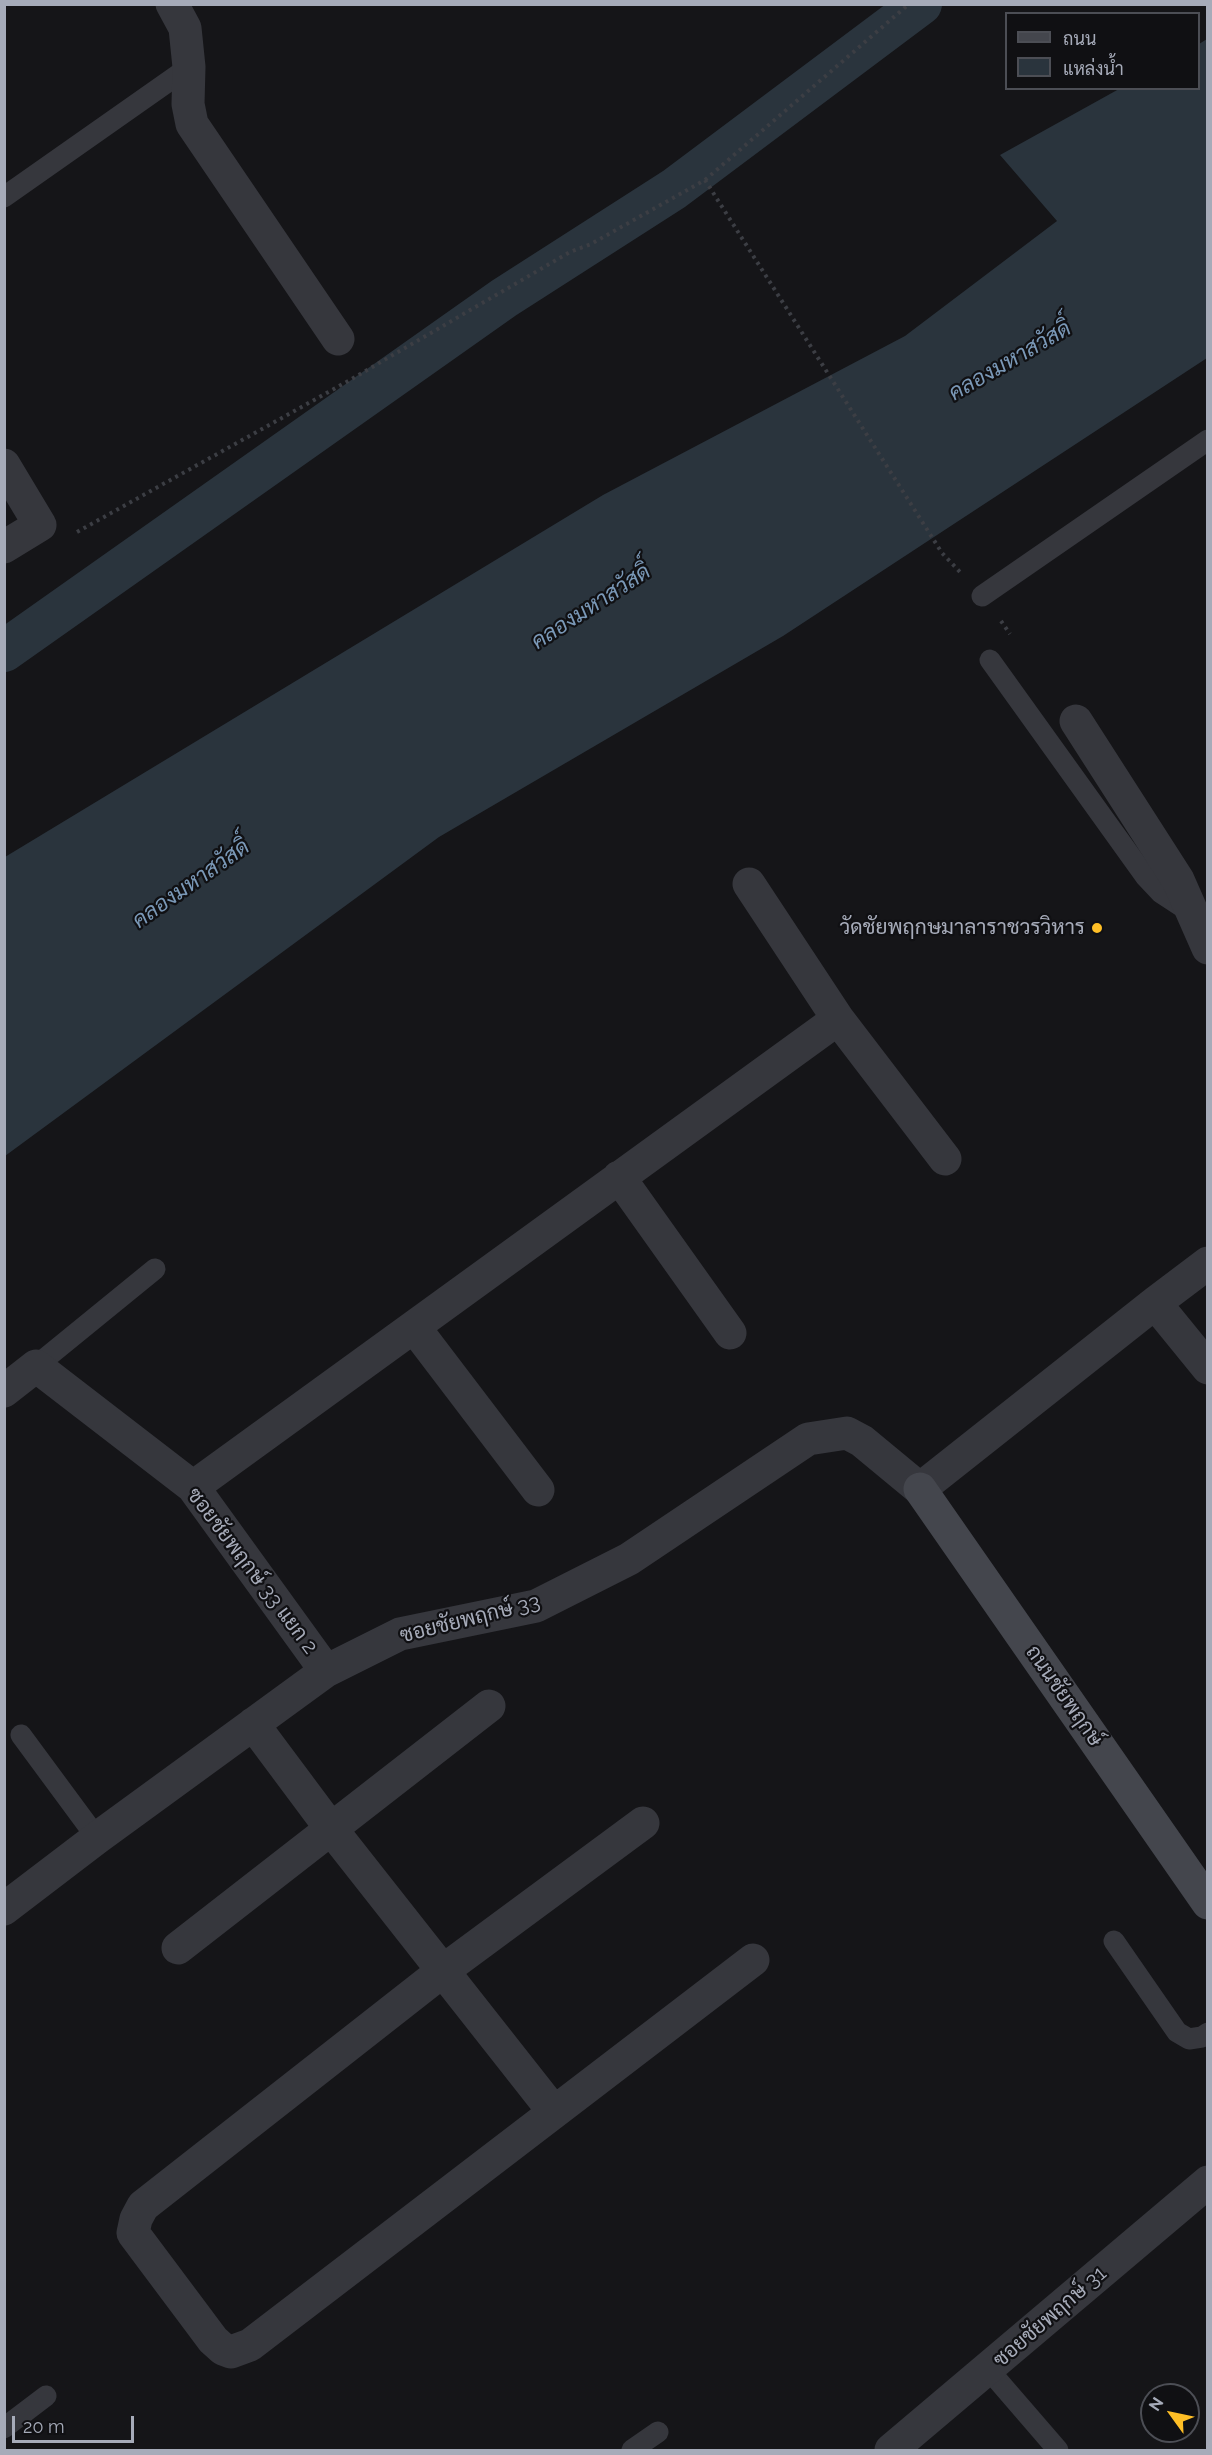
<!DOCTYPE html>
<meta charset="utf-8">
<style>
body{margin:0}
#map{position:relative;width:1212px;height:2455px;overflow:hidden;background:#151518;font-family:Raleway,Sarabun,sans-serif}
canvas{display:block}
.frame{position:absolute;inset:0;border:6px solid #a6abb9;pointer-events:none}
.legend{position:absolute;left:1005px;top:12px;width:195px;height:78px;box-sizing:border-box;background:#101013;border:2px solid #4c4e55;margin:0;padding:8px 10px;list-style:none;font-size:18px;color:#a6abb9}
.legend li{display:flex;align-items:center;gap:12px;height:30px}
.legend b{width:30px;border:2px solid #4c4e55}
.north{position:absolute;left:1140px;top:2383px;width:60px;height:60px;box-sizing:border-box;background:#101013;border:2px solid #4c4e55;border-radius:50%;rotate:303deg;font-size:16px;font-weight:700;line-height:24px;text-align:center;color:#a6abb9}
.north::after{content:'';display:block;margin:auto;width:21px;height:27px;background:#ffbf26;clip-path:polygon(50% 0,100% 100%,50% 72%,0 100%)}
.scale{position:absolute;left:12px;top:2416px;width:122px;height:27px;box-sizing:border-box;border:3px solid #a6abb9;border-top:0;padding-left:8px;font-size:18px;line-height:21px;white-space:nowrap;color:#a6abb9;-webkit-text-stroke:4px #101013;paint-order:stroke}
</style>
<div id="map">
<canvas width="1212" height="2455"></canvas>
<div class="frame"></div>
<ul class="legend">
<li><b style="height:8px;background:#44464d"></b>ถนน</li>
<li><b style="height:16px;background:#2a343d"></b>แหล่งน้ำ</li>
</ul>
<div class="north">N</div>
<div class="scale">20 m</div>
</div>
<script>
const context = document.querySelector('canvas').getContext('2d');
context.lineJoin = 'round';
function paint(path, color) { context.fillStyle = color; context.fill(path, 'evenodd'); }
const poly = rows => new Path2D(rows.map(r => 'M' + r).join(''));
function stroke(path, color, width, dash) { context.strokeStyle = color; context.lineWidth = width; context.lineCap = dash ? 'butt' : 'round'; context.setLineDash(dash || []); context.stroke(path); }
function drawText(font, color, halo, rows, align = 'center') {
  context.font = font + ' Raleway,Sarabun,sans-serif'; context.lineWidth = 4.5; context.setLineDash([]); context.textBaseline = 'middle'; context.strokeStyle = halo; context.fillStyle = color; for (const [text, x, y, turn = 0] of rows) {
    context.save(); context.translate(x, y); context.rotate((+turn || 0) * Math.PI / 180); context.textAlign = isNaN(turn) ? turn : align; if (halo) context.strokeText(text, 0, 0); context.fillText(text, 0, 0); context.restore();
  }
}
const water = poly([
 [1207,39,1207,358,783,636,439,837,5,1156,5,857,603,495,905,336,1057,221,1000,155,1119,89,1198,88,1199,44]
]);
const canal = poly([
 [4,651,504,298,674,189,921,4]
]);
const path = poly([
 [705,180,909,4],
 [77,532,350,380,570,252,591,244,705,180,942,553,961,573],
 [1001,621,1010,634]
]);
const lane = poly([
 [4,197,189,67],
 [982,596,1208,440],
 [990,660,1145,876,1161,893,1190,912],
 [36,1366,155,1269],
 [21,1735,97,1838],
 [1114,1941,1177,2032,1189,2039,1202,2037,1208,2033],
 [988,2369,1058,2450],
 [4,2428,46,2396],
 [632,2450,658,2432]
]);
const street = poly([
 [172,4,185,28,189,67,188,104,192,124,338,339],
 [4,465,40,525,4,547],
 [1076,721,1178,880,1208,948],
 [749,884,838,1019],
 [619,1177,730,1333],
 [1155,1303,1208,1368],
 [414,1327,538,1490],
 [4,1391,36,1366,193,1487,326,1671],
 [193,1487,838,1019,945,1159],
 [253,1724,332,1830,554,2112],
 [643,1823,444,1970,143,2206,136,2219,133,2233,213,2340,223,2349,231,2352,250,2345,753,1960],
 [4,1909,97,1838,326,1671,400,1634,536,1606,629,1559,808,1439,847,1433,862,1441,920,1489,1155,1303,1208,1263],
 [178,1948,489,1706],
 [891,2450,1208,2182]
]);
const secondary = poly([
 [920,1489,1208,1903]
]);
const markers = [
 [1097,928,6,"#ffbf26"]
];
const poiNames = [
 ["วัดชัยพฤกษมาลาราชวรวิหาร",1085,928]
];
const streetNames = [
 ["ซอยชัยพฤกษ์ 33 แยก 2",252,1571,53],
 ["ซอยชัยพฤกษ์ 33",470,1619,-14],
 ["ถนนชัยพฤกษ์",1064,1696,55],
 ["ซอยชัยพฤกษ์ 31",1050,2317,-41]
];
const waterNames = [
 ["คลองมหาสวัสดิ์",1010,361,-30],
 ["คลองมหาสวัสดิ์",591,607,-33],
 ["คลองมหาสวัสดิ์",191,884,-35]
];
paint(water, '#2a343d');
stroke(canal, '#2a343d', 42);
stroke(path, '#3c3e44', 4, [3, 4.5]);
stroke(lane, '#36373d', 21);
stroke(street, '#36373d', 33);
stroke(secondary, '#44464d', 33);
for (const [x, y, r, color] of markers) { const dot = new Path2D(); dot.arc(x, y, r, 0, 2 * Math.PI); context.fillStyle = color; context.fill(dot); stroke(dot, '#101013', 2); }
drawText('21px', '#a6abb9', '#101013', poiNames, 'right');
drawText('21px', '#a6abb9', '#101013', streetNames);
drawText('italic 22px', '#7a98b7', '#101013', waterNames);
</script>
